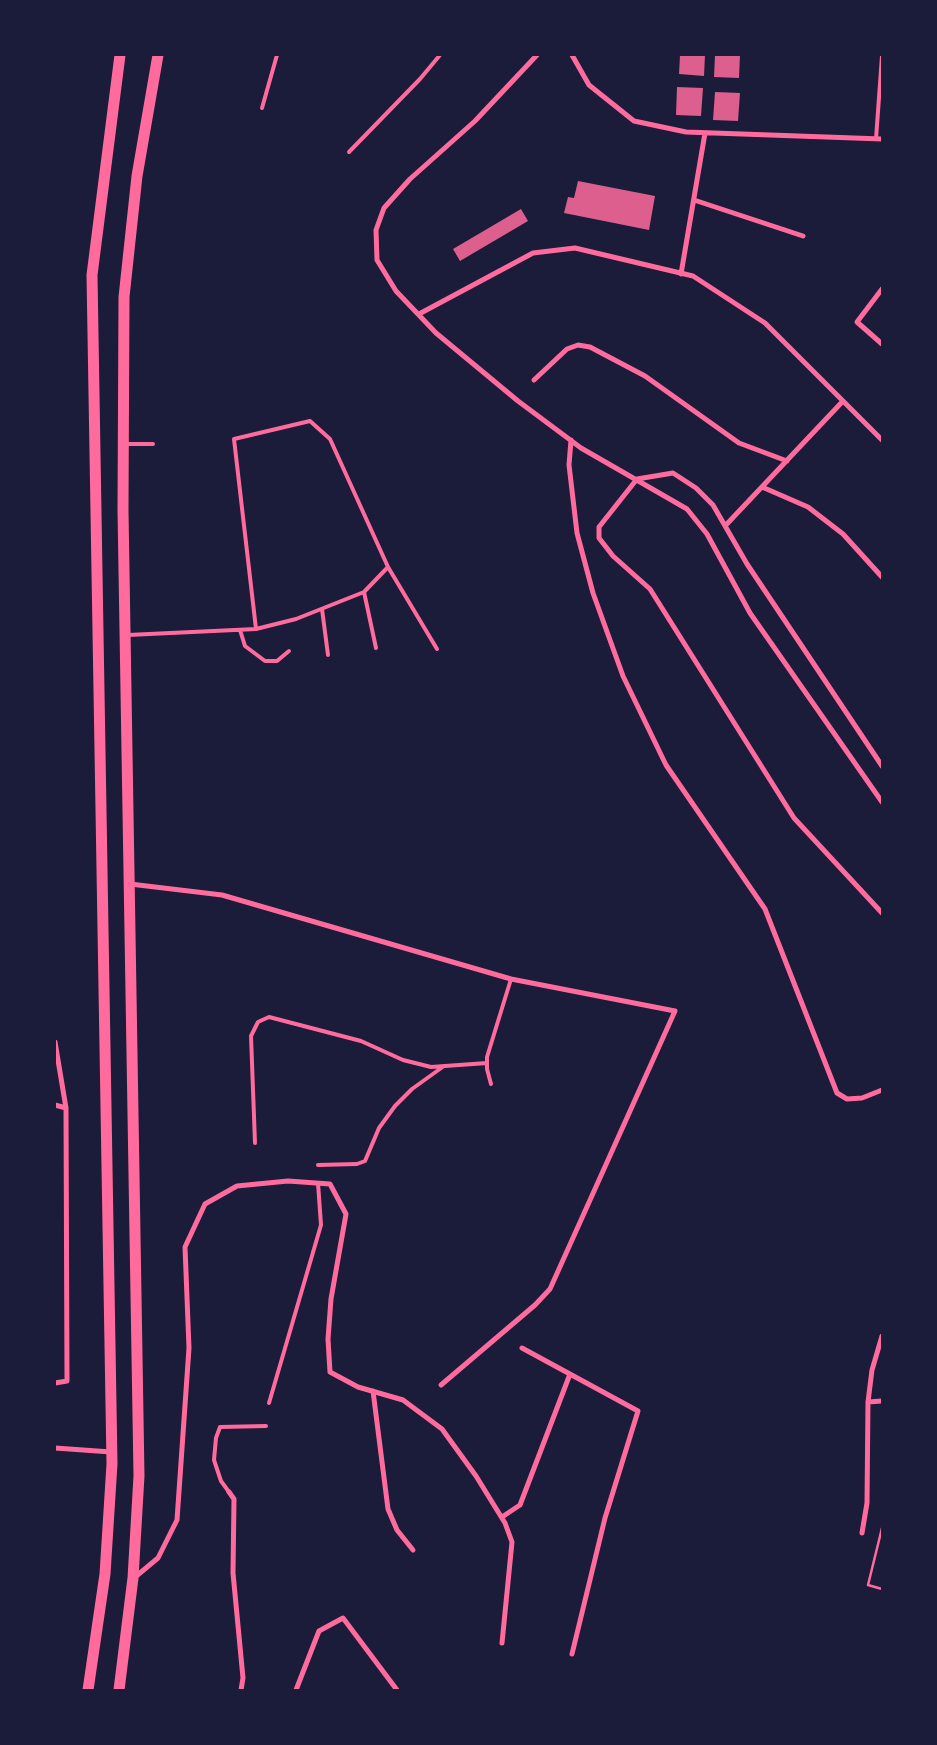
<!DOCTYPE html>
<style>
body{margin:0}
#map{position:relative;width:937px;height:1745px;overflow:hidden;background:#1b1b3a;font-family:"IBM Plex Serif",serif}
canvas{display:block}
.frame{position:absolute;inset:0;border:56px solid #1b1b3a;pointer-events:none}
</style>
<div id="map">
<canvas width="937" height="1745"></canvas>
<div class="frame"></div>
</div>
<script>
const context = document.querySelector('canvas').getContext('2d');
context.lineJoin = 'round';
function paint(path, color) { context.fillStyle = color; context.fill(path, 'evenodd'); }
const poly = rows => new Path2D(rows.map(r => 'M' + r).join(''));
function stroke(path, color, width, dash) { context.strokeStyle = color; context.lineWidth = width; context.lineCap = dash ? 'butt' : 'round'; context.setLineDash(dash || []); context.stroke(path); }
const building = poly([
 [680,55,705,55,704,76,679,74],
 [715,55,740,55,739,78,714,77],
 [677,87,703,88,701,116,676,115],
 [715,92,740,93,738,121,713,120],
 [578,181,655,196,649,230,564,213,568,197,574,198],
 [521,209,528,221,460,261,453,249]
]);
const path = poly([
 [882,1528,868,1585,882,1589]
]);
const service = poly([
 [262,108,277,55],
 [876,139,882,56],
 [349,152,420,79,440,55],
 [125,444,153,444],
 [364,592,376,648],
 [322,609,328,655],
 [256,629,234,439,310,421,330,439,388,567,437,649],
 [240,630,245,646,265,661,277,661,289,651],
 [128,635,256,629,296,619,364,592,388,567],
 [491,1084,487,1069,487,1057,511,979],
 [255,1143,251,1036,258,1022,269,1017,361,1041,403,1060,431,1067,487,1063],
 [318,1165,357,1164,365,1161,379,1128,395,1106,412,1089,444,1066],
 [269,1403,321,1225,318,1183],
 [229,1492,221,1481,214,1460,216,1438,220,1427,266,1426]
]);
const minor = poly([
 [537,55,475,121,410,179,384,208,376,230,377,260,396,291,436,333,518,401,581,448,687,509,707,534,750,613,882,802],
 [572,55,589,85,634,121,686,132,882,139],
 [694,200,803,236],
 [681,274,705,133],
 [882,289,857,322,882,344],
 [419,314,533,253,575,248,693,276,765,323,882,440],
 [534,380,567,349,578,345,590,347,645,376,739,443,787,461],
 [571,440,569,465,577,533,593,593,623,676,666,765,765,909,837,1093,847,1099,862,1098,882,1090],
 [762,487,808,507,843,534,882,577],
 [725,526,843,401],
 [882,766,747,564,713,505,696,488,673,473,637,479,599,527,599,538,613,556,650,589,794,818,882,913],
 [130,884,222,895,511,979,675,1011,550,1289,535,1305,441,1385],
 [55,1042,66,1108,67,1381,55,1383],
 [55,1105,66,1108],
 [522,1348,638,1411,605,1518,572,1654],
 [373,1391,388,1509,397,1530,413,1550],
 [868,1402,882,1401],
 [55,1448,111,1452],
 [229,1492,234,1499,233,1573,243,1678,241,1690],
 [502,1517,520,1505,570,1374],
 [862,1533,867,1503,868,1402,872,1370,882,1336],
 [134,1578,158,1558,177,1520,189,1348,185,1247,205,1204,237,1186,288,1181,330,1184,346,1214,331,1299,328,1339,330,1372,358,1387,403,1400,442,1429,476,1476,505,1523,512,1542,502,1643],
 [296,1690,319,1631,343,1618,397,1690]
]);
const trunk = poly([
 [88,1690,105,1574,112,1464,92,275,120,55],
 [119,1690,133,1578,139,1476,123,510,124,297,137,176,158,55]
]);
paint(building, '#dd5f8e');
stroke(path, '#ff6b9d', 2.5);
stroke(service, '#ff6b9d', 4);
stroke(minor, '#ff6b9d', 5);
stroke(trunk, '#ff6b9d', 11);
</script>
